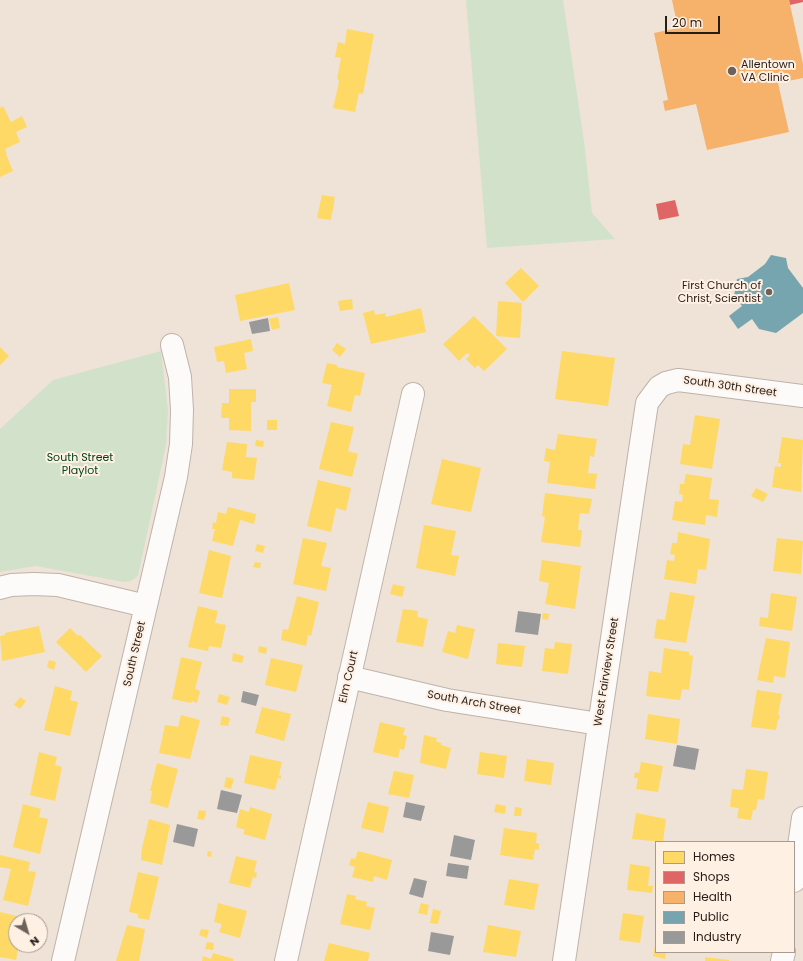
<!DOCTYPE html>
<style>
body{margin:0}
#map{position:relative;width:803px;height:961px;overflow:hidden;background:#efe2d7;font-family:Poppins,sans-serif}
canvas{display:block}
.legend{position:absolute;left:655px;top:841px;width:140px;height:112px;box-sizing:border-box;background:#fff0e4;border:1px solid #a89c92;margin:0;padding:5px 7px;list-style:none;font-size:12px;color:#261d16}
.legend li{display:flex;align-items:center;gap:8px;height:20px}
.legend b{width:20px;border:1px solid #a89c92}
.north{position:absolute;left:8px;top:913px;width:40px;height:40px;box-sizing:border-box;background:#fff0e4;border:1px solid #a89c92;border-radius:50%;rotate:142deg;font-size:11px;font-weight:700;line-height:16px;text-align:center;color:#261d16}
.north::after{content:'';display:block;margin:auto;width:14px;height:18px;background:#6c625a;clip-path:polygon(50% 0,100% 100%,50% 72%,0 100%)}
.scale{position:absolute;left:665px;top:16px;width:55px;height:18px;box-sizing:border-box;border:2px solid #261d16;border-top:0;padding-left:5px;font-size:12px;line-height:14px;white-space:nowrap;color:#261d16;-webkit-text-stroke:3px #fff0e4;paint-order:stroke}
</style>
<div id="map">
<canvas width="803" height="961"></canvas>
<ul class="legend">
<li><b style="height:11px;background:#ffd966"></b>Homes</li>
<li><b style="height:11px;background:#e06666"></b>Shops</li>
<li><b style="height:11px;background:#f6b26b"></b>Health</li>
<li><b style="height:11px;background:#76a5af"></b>Public</li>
<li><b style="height:11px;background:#999"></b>Industry</li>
</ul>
<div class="north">N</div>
<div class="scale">20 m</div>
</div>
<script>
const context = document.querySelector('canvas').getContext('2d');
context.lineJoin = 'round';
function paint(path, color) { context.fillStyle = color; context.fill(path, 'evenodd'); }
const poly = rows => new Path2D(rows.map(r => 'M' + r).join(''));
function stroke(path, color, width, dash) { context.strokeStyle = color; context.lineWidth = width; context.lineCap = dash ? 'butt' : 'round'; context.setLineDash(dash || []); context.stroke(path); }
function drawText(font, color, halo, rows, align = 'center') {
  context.font = font + ' Poppins,sans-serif'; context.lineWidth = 4; context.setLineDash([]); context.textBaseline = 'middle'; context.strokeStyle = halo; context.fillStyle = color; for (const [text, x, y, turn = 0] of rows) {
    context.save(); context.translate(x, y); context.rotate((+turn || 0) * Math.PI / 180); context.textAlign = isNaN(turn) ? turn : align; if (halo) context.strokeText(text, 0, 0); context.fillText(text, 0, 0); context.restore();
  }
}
const green = poly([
 [466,0,563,0,584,141,592,213,615,239,487,248],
 [161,351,168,410,166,445,138,576,131,581,124,582,36,566,0,572,0,429,53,380]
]);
const homes = poly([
 [347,29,374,34,363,94,359,93,355,112,333,108,338,87,339,80,337,79,341,58,335,57,338,42,345,44],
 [3,106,11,122,22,116,27,127,16,132,20,142,5,149,7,154,6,154,13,171,0,177,0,108],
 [322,195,335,197,331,220,317,218],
 [521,268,539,286,523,302,505,283],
 [289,283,295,310,240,321,235,295],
 [352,299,353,309,340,311,338,301],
 [498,301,522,303,520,338,496,336],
 [421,308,426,332,371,344,363,313,374,310,375,315,385,313,386,317],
 [474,316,507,349,484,371,478,365,475,368,466,359,470,355,467,353,459,361,443,344],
 [278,317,280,328,272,330,269,319],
 [251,339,253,351,244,353,247,369,226,373,224,361,217,362,214,347],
 [337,343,346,349,340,357,332,350],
 [0,347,9,356,0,365],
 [562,351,615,358,608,406,555,399],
 [327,363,337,365,337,367,365,373,360,396,355,395,351,412,327,406,332,385,322,383],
 [229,389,256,389,256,402,251,402,251,431,229,430,229,418,221,418,222,403,229,403],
 [695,415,720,419,712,469,680,464,683,444,690,445],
 [267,420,277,420,277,430,267,430],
 [331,422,354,427,348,451,358,454,352,477,319,469],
 [558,434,597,439,594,457,590,456,588,473,597,474,595,489,547,483,550,462,544,461,546,448,555,450],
 [782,437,803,440,801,492,772,487,775,466,781,467,781,463,778,463],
 [256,440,264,441,263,447,255,446],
 [227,442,247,444,246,457,257,458,254,480,232,478,232,472,222,470],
 [442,459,481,468,471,512,431,504],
 [686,474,712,478,709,499,719,500,717,517,706,515,705,525,672,520,675,501,682,502,683,495,679,494,680,484,684,484],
 [318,480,351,488,346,511,336,508,331,532,307,526],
 [756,488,768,494,763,502,751,496],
 [545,493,592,499,589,514,580,513,578,530,582,530,580,547,541,542,545,517,542,516],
 [228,507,256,514,254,524,240,520,233,546,212,541,215,529,212,529,213,522,216,523,218,512,226,514],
 [424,525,456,531,451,555,459,556,455,576,416,568],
 [678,532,710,539,706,570,698,569,696,584,664,579,667,560,674,561,675,555,670,554,672,543,677,543],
 [303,538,327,543,321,566,331,568,326,591,293,584],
 [777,538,803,541,801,574,773,571],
 [257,544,265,546,263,553,255,551],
 [209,550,231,556,222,598,199,593],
 [542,560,581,566,575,609,545,604,549,583,539,581],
 [255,562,261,563,260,568,253,567],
 [393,584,405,587,402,597,390,594],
 [670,592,695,596,686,643,654,638,657,619,665,620],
 [771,593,797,597,792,631,759,626,760,617,768,618],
 [297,596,319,602,311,636,308,635,306,646,281,640,283,629,288,630],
 [198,606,218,611,215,623,226,625,221,648,209,646,208,651,188,647],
 [403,609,418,611,417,617,428,619,423,647,396,642],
 [543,613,549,614,548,620,542,619],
 [457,625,475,629,468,659,442,652,448,631,455,633],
 [39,626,45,652,2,661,0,636,5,635,5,633],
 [70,628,78,636,80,635,102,656,86,672,56,642],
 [766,638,790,642,785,678,774,676,773,683,757,680],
 [555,642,572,644,568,674,542,671,545,648,554,649],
 [498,643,525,646,522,667,496,664],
 [259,646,267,648,266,654,258,652],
 [664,648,689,652,689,655,693,656,689,690,682,689,680,700,646,696,649,671,661,673],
 [233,653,244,656,242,663,232,661],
 [181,657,202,662,195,689,200,691,197,703,192,701,191,703,172,699],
 [271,658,303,665,296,692,265,685],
 [49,660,56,662,54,670,47,667],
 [55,686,72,691,70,700,78,702,70,736,44,730],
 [757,690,782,694,778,715,780,715,779,720,778,719,776,730,751,727],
 [219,694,230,697,227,705,217,702],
 [20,697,26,701,20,709,14,705],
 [262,707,291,714,284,741,255,733],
 [648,714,680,719,677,744,645,739],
 [181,715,200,720,190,759,159,753,165,725,178,727],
 [222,716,230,718,228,726,220,725],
 [380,722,405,728,403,735,407,736,404,750,400,749,398,758,373,752],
 [424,735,437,738,436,741,441,743,441,745,451,748,446,769,420,763],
 [39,752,57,757,55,765,62,767,55,801,30,795],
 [480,752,507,756,504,778,477,774],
 [250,755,282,762,279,775,281,776,281,779,278,778,275,790,244,783],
 [527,759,554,763,551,785,524,781],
 [641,762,663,766,658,792,636,789,638,778,634,778,635,772,639,773],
 [157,763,178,769,168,808,150,803,152,791,150,791],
 [746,769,768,772,764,800,758,799,756,810,753,810,751,820,737,818,739,808,730,807,732,789,743,790],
 [394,771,414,775,409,798,388,794],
 [226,777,234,779,231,789,224,787],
 [368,802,389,807,383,833,361,828],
 [23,804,41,809,39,817,48,819,40,854,13,847],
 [496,804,506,806,505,814,494,812],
 [250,807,272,814,265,840,243,834,245,830,236,827,240,809,249,812],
 [515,807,522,808,521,816,514,816],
 [199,810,206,811,204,820,197,819],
 [636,813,666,819,663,842,632,839],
 [149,819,170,825,162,865,141,860,142,848],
 [504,828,537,833,536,843,539,844,539,850,535,849,533,860,500,855],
 [208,851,212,852,211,857,207,856],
 [358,851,392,860,387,880,374,876,373,882,352,877,355,867,349,865,351,858,355,859],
 [0,855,30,862,28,871,36,872,28,906,3,900,11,869,0,867],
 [236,856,257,861,254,872,257,873,256,878,253,877,250,888,229,883],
 [630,864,650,867,648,886,653,886,652,893,627,890],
 [138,872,159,877,149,920,138,918,138,914,129,912],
 [509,879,539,884,534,910,504,905],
 [347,894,356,896,355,899,367,902,366,906,375,908,370,930,340,924],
 [218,903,247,911,240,938,219,932,222,924,214,922],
 [421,903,429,905,427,915,418,913],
 [433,909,441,911,438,924,430,923],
 [0,912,17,916,15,924,16,945,19,945,16,960,0,957],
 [623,913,644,916,640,943,619,940],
 [127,925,145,929,139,961,116,961],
 [488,925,521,931,516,957,483,952],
 [201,929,209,930,207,938,199,935],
 [207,942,214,943,213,950,205,949],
 [329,943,370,953,368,961,324,961],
 [655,946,656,952,666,952,665,959,653,956],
 [213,953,234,959,233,961,202,961,203,956,211,959],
 [705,957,729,960,729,961,705,961]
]);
const shops = poly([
 [789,0,803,0,803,2,790,5],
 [675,200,679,216,659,220,656,204]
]);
const health = poly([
 [672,0,789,0,803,64,803,78,778,83,789,132,707,150,696,104,665,111,663,101,668,100,654,33,678,28]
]);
const public = poly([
 [771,255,786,258,788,268,803,288,803,313,776,333,759,329,752,319,738,329,729,316,742,306,734,296,737,279,748,277,765,264]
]);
const industry = poly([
 [268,318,270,331,252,334,249,322],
 [518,611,541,614,538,635,515,632],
 [243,691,259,695,256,706,241,702],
 [677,745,699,749,695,770,673,766],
 [221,790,242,795,237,813,217,809],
 [406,802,425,806,421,821,403,817],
 [177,824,198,829,194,847,173,842],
 [454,835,475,840,471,860,450,856],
 [448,863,469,866,467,879,446,876],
 [414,878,427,881,423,898,409,894],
 [431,932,454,936,450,955,428,951]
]);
const minor = poly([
 [0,588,11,585,34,584,58,585,146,606],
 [349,677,447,700,599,724],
 [794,881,803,818],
 [63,961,176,477,181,444,182,410,180,377,172,345],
 [286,961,413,394],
 [564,961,647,403,659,387,666,383,678,380,803,396],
 [782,961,784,952]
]);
const markers = [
 [732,71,5,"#6c625a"],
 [769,292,4,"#6c625a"]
];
const poiNames = [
 ["Allentown",741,65],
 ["VA Clinic",741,78],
 ["First Church of",761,286,"right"],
 ["Christ, Scientist",761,299,"right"]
];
const streetNames = [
 ["South 30th Street",730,387,8],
 ["South Street",135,654,-77],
 ["West Fairview Street",607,672,-81],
 ["Elm Court",349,677,-77],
 ["South Arch Street",474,703,10]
];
const parkNames = [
 ["South Street",80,458],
 ["Playlot",80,471]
];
paint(green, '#d2e2ca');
paint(homes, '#ffd966');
paint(shops, '#e06666');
paint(health, '#f6b26b');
paint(public, '#76a5af');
paint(industry, '#999');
stroke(minor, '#beb3aa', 24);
stroke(minor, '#fdfbf9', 22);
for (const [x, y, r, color] of markers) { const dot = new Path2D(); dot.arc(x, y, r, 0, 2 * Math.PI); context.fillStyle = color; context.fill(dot); stroke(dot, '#fff0e4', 1.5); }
drawText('11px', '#261d16', '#fff0e4', poiNames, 'left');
drawText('11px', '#261d16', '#fff0e4', streetNames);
drawText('11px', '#004516', '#fff0e4', parkNames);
</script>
